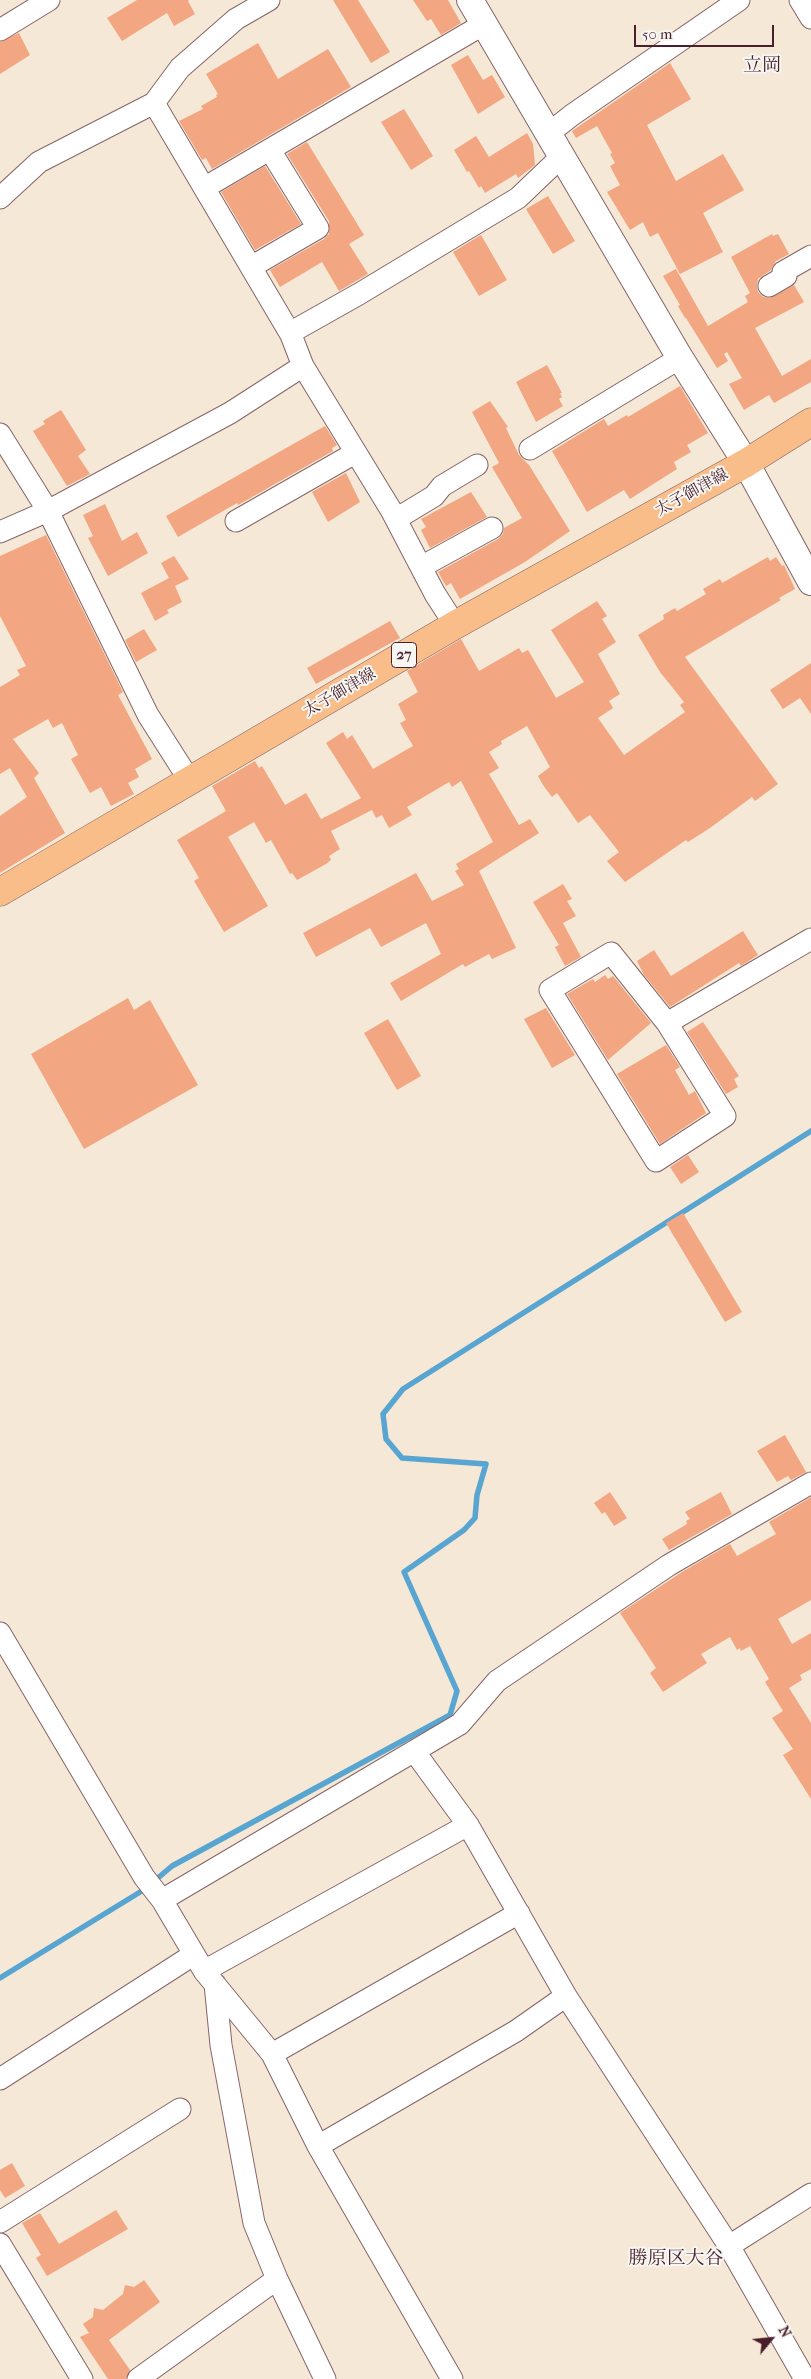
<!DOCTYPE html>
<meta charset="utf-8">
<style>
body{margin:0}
#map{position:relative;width:811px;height:2379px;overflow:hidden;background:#f5e8d6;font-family:"IM FELL French Canon",serif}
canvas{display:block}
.north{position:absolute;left:746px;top:2314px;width:50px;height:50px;-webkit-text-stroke:4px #f6f6f2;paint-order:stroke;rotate:62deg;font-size:14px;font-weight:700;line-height:20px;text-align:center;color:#4a1f2b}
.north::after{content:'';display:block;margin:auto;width:18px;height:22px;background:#4a1f2b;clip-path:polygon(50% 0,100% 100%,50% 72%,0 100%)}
.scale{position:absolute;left:634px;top:25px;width:140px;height:22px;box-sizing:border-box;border:2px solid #4a1f2b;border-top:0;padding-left:6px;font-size:15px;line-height:18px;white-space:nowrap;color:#4a1f2b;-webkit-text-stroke:4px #f6f6f2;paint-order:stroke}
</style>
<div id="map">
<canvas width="811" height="2379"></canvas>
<div class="north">N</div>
<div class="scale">50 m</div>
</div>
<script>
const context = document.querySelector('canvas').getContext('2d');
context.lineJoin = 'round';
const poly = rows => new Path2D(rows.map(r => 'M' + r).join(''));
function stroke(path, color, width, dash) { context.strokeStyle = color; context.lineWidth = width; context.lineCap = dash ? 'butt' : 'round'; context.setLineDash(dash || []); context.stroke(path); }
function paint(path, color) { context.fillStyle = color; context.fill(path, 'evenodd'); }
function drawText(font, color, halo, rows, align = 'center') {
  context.font = font + ' "IM FELL French Canon","Noto Serif JP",serif'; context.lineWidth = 4; context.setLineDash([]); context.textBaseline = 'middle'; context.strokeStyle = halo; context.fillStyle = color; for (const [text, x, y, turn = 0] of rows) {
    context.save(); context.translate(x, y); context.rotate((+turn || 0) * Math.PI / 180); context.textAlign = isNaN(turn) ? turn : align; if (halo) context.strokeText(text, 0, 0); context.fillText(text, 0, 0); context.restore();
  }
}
const stream = poly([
 [0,1978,145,1889,172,1866,450,1715,457,1691,404,1572,464,1530,475,1518,477,1495,486,1464,402,1458,386,1439,383,1414,403,1389,811,1131]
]);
const building = poly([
 [137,0,189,0,188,1,195,14,174,26,167,13,122,41,107,18],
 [333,0,358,0,390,52,371,63],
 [413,0,448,0,461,23,441,35,431,19,427,21],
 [19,33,30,55,0,74,0,42],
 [258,43,278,79,328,49,351,87,212,169,206,158,202,160,179,121,203,109,201,106,217,97,216,95,218,94,206,74],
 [468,55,483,80,492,75,505,97,478,114,451,65],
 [670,63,691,99,647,125,676,181,723,154,744,190,703,213,723,252,680,274,658,233,650,237,643,222,630,230,607,192,620,185,610,166,615,163,610,154,612,153,597,126,576,138,572,131],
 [404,109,433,156,411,170,381,122],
 [527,133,533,144,535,165,518,178,516,174,485,193,481,186,479,188,469,171,467,172,454,150,476,136,489,157],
 [307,142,364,235,349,244,368,274,339,291,322,262,280,287,270,270,324,239,329,234,329,221,287,154],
 [265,166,301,224,255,250,221,192],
 [548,196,575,241,553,254,526,209],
 [772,234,773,236,778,234,789,254,776,261,771,270,758,279,757,286,758,292,763,297,770,298,794,285,804,302,755,328,782,376,811,359,811,382,774,403,769,395,744,410,729,384,742,378,727,352,724,354,728,361,717,368,686,318,685,318,678,306,680,305,663,276,676,269,708,326,748,302,745,296,750,293,731,257],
 [481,235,507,280,479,296,453,252],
 [547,365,562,393,560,393,562,397,559,399,563,406,536,422,516,382],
 [680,386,708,433,687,445,691,452,674,462,677,469,630,499,624,490,587,512,552,451,604,419,608,426,627,415,628,417],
 [490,401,508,427,506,428,519,455,529,465,570,531,525,562,460,599,451,583,446,586,438,572,498,539,503,534,504,528,522,518,492,467,499,463,472,412],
 [61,410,86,450,78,456,90,474,67,486,33,431,45,424,43,421],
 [325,426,337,445,332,448,333,451,238,505,237,503,178,537,166,516],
 [346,473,360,502,328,522,312,492],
 [471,492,487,517,430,548,421,530,426,527,421,519],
 [105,504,122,541,137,532,148,553,108,576,88,538,93,536,83,515],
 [46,535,123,692,118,695,152,759,135,769,139,777,128,783,134,794,111,806,101,787,90,793,71,759,78,755,62,723,53,728,48,719,13,739,39,773,34,778,65,833,0,873,0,816,27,797,10,768,0,774,0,687,20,675,17,670,26,666,0,616,0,556],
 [174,556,189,579,175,586,182,602,167,610,169,613,155,621,141,593,169,578,161,563],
 [768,557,770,561,776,557,782,566,784,565,795,589,779,598,781,600,685,657,778,784,755,801,752,797,710,828,688,842,686,840,625,882,607,861,619,852,590,815,578,823,557,793,552,797,543,785,538,776,550,767,527,726,501,741,502,744,489,752,499,768,489,774,519,825,530,819,539,833,479,871,516,948,492,959,489,954,465,967,463,964,401,1001,390,983,441,954,426,923,381,947,370,928,316,957,303,933,416,873,432,901,464,885,455,871,459,869,456,864,493,842,461,781,452,787,449,782,407,807,412,815,389,828,382,815,376,818,372,810,331,831,340,849,329,856,331,860,326,864,297,880,292,873,290,874,271,840,266,843,254,822,228,837,268,906,224,932,194,881,199,878,177,840,226,811,212,786,255,761,259,768,262,766,285,805,306,793,321,819,335,812,361,798,326,743,343,732,347,739,352,735,373,769,413,746,400,723,406,720,398,704,418,692,407,671,461,639,479,671,519,648,522,653,528,650,556,698,584,682,551,630,597,601,607,616,602,619,616,642,598,654,620,694,609,701,613,708,598,718,624,755,685,712,680,705,684,702,660,672,638,635,664,619,663,615,675,608,677,611,706,594,703,589,720,579,722,583],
 [390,621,400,638,316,684,307,668],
 [144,629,157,650,136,662,125,640],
 [811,663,811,714,800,698,783,709,770,690],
 [563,884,572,899,567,901,576,916,563,923,581,957,565,966,555,947,559,945,533,902],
 [743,931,758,955,741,966,739,963,670,1007,644,975,637,961,654,950,671,976],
 [605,975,608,979,613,976,651,1023,608,1060,567,994,593,979,595,982],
 [128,998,134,1010,150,1000,198,1085,84,1149,31,1054],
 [546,1008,575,1055,552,1068,524,1019],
 [388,1019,421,1076,397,1090,364,1033],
 [703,1022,739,1076,734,1079,738,1087,726,1094,687,1032],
 [666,1045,680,1067,675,1070,689,1095,695,1091,706,1113,660,1144,617,1074],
 [688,1155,699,1172,681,1184,670,1167],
 [683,1213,742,1312,725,1322,666,1223],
 [785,1435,806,1472,791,1480,788,1476,777,1482,757,1451],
 [610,1492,627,1518,614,1526,605,1512,602,1514,594,1503],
 [721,1492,732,1514,669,1550,662,1539,687,1524,686,1521,690,1519,685,1512],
 [811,1497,811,1600,778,1619,792,1644,811,1633,811,1669,800,1675,802,1680,789,1688,811,1723,811,1799,783,1755,793,1749,772,1718,783,1711,765,1682,769,1679,750,1646,741,1651,740,1648,737,1650,730,1637,701,1654,707,1663,663,1692,650,1673,656,1668,620,1613,682,1572,730,1544,737,1556,776,1534,769,1522],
 [12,2163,25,2186,5,2198,0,2190,0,2170],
 [116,2210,128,2229,47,2276,36,2258,41,2255,22,2223,40,2213,59,2244],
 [144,2280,160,2302,109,2340,130,2370,126,2379,108,2379,80,2337,89,2333,83,2324,93,2317,94,2308,103,2310,123,2294,125,2285,134,2287]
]);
const minor = poly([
 [800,0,811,18],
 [0,30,49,0],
 [154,103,291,335,303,366,391,510,435,594,455,625],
 [548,134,572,115,739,0],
 [204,188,484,24],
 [0,198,39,162,154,103,180,68,236,19,269,0],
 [251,267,318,228,270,150],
 [769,286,786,276,783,272,811,256],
 [291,335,295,330,359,294,518,198,562,156],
 [0,434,48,511,148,715,190,781],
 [530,449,680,358],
 [396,519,434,496,442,486,477,465],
 [236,521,355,453],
 [0,532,48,511,230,413,303,366],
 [421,567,492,528],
 [611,953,667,1023,725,1116,656,1161,550,990,611,953],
 [667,1023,811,939],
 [0,1633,144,1877,162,1900,204,1971,272,2054,318,2146,452,2379],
 [414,1751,468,1825,566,1996,729,2246,805,2379],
 [162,1900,460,1724,497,1681,669,1565,811,1483],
 [204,1971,468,1825],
 [215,1984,221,2045,254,2223,277,2279,325,2379],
 [272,2054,519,1913],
 [0,2079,193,1955],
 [318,2146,516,2031,566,1996],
 [0,2222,180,2109],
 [0,2244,82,2379],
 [729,2246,811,2194],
 [138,2379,277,2279]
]);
const tertiary = poly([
 [470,0,680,358,746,463,811,582]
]);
const primary = poly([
 [0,892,455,625,746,463,811,422]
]);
const shields = [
 [404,655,25]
];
const shieldNames = [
 ["27",404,655]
];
const streetNames = [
 ["太子御津線",692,493,-29],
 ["太子御津線",340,693,-30]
];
const quarterNames = [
 ["立岡",762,66],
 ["勝原区大谷",676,2259]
];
stroke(stream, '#57a5d0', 5.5);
paint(building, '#f2a681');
stroke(minor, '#866567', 23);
stroke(tertiary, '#866567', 28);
stroke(primary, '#866567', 29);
stroke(minor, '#fff', 21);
stroke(tertiary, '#fff', 26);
stroke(primary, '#f8bd89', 28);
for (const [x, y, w] of shields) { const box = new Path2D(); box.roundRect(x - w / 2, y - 12.5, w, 25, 4); context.fillStyle = '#f6f6f2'; context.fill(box); stroke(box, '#4a1f2b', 1); }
drawText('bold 15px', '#4a1f2b', null, shieldNames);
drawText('16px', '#4a1f2b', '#f6f6f2', streetNames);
drawText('19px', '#4a1f2b', '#f6f6f2', quarterNames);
</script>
